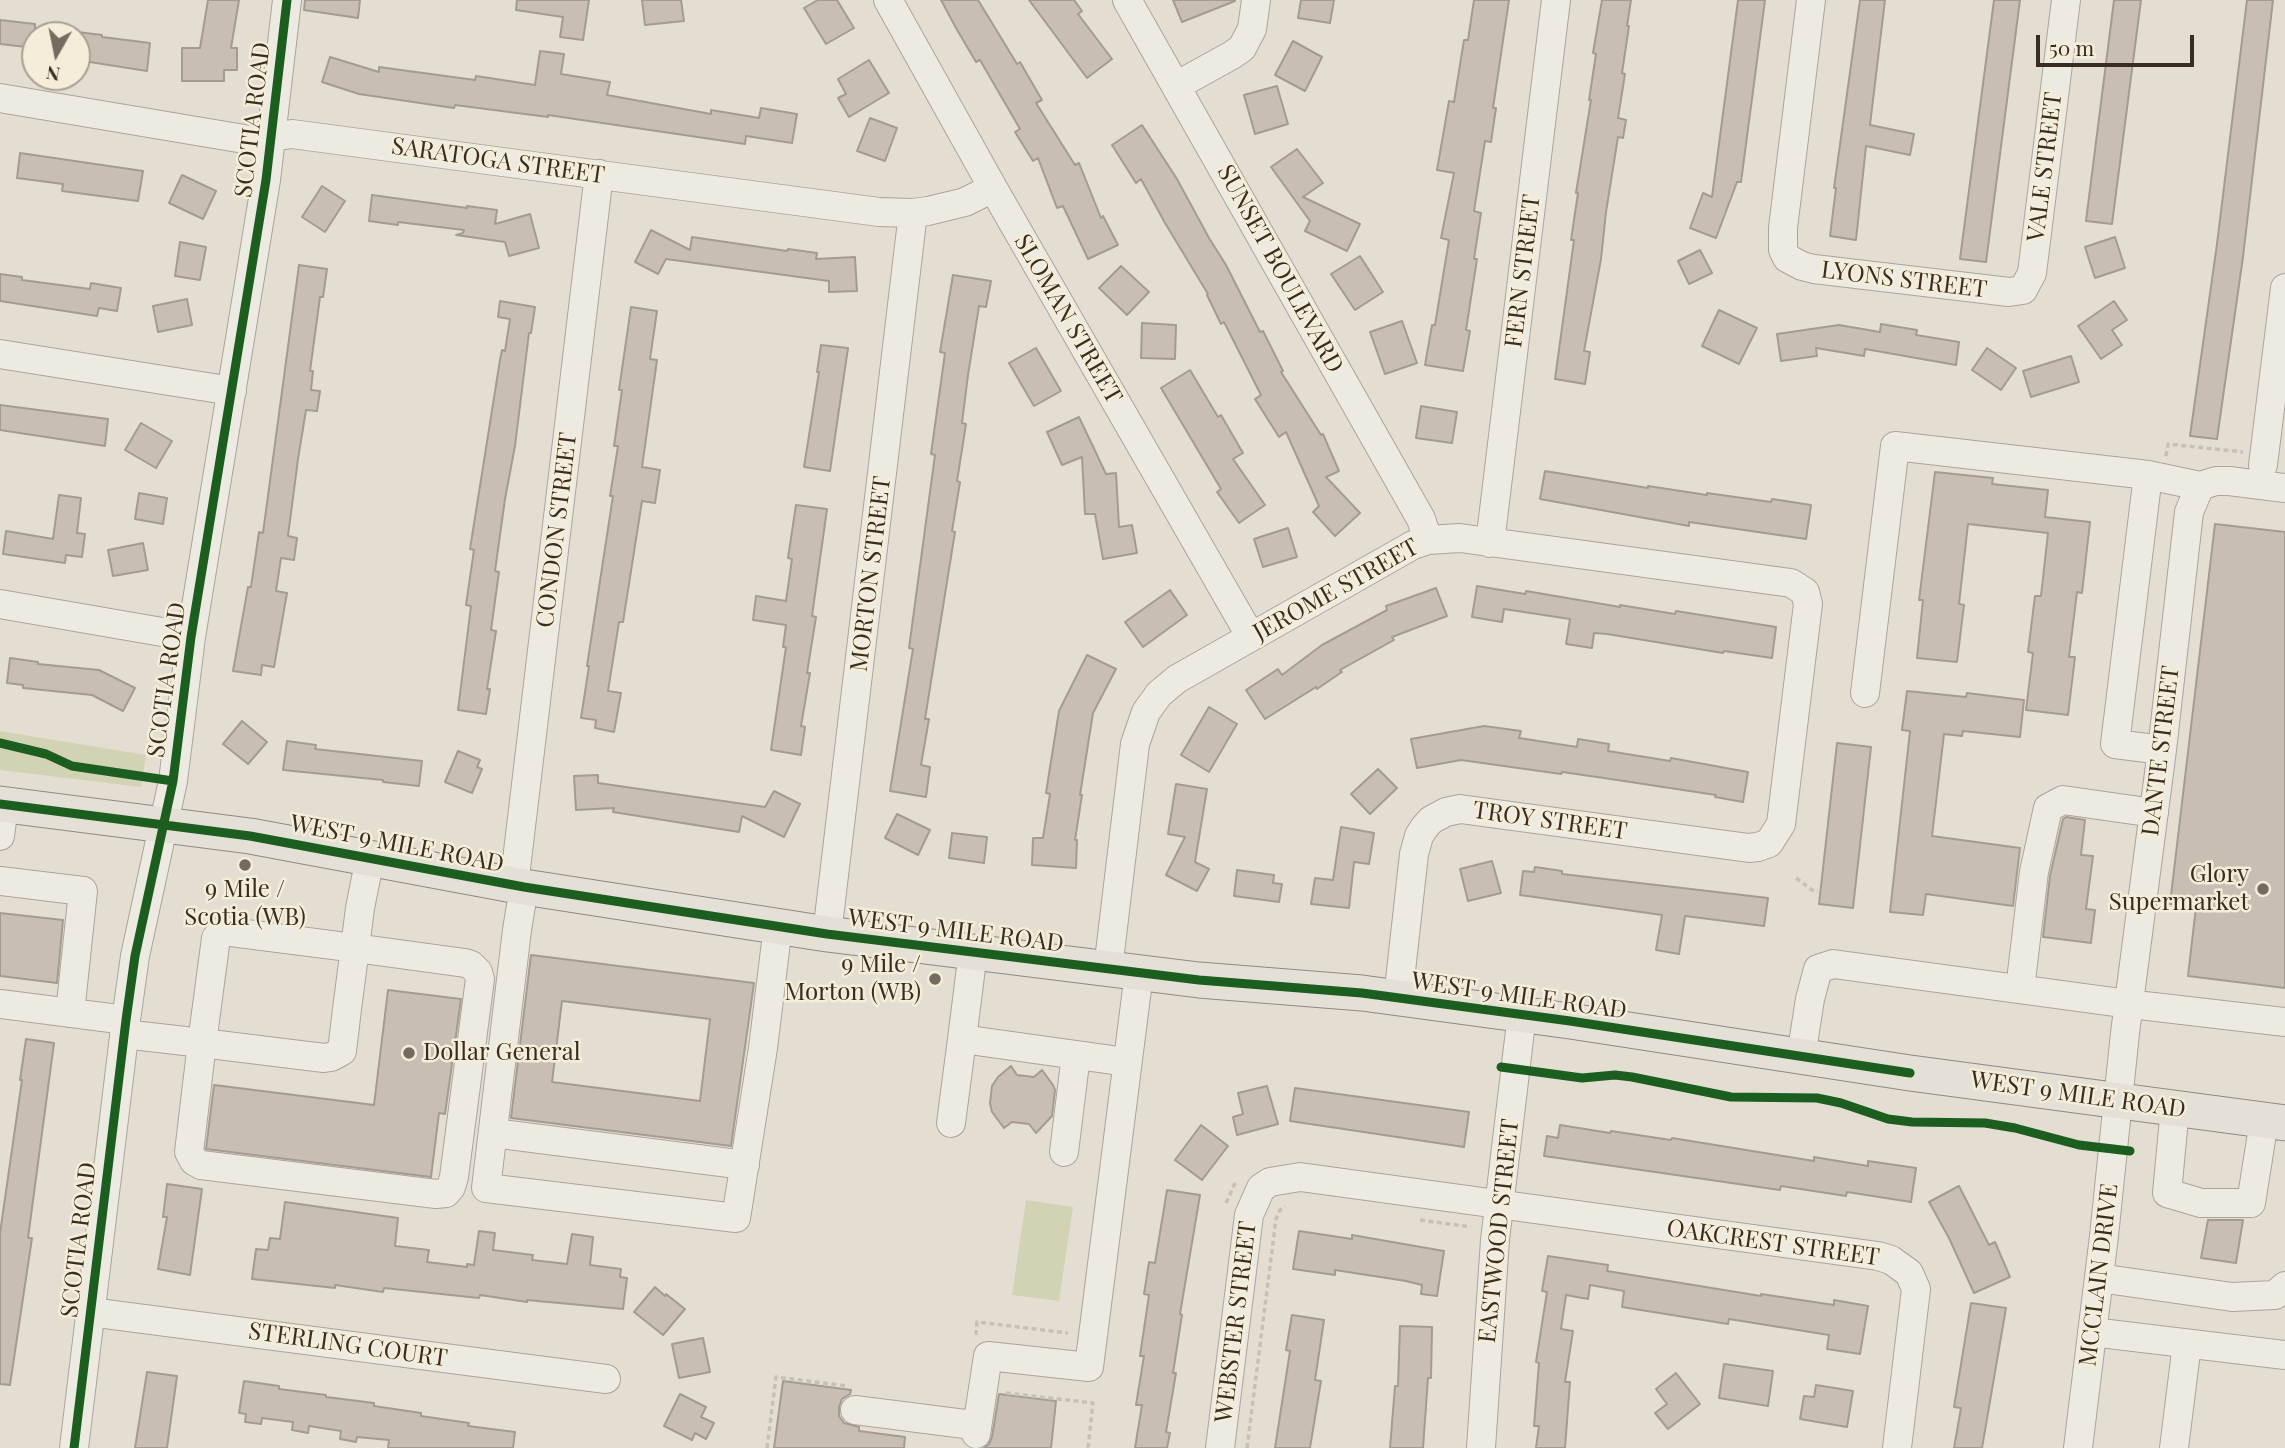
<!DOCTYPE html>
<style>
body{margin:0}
#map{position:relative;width:2285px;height:1448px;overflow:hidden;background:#e4ded2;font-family:"Playfair Display",serif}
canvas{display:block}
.north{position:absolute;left:21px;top:21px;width:70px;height:70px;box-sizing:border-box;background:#f4edd9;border:2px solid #a9a090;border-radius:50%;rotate:189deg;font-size:19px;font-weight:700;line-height:28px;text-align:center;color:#392d22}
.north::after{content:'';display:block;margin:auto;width:24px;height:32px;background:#756b60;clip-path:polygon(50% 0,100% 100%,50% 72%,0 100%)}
.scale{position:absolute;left:2036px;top:35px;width:158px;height:32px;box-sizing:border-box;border:4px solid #392d22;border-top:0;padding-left:9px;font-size:21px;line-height:24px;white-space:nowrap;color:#392d22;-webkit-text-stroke:5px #f4edd9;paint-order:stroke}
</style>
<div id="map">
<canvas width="2285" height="1448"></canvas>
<div class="north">N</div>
<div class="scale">50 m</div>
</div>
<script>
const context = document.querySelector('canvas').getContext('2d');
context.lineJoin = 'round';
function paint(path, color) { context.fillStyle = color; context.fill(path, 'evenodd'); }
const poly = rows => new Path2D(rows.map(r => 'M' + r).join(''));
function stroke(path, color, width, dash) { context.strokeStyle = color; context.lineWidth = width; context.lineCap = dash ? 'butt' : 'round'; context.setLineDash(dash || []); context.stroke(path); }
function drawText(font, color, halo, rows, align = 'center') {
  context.font = font + ' "Playfair Display",serif'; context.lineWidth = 5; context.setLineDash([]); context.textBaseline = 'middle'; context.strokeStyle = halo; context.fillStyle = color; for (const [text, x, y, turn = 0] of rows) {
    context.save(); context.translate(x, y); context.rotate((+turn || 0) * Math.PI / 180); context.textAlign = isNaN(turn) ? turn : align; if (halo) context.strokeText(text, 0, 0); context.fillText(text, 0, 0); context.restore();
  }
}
const green = poly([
 [0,731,146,755,141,787,0,770],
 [1026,1200,1073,1207,1059,1301,1012,1295]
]);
const building = poly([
 [208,0,239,0,231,48,237,48,237,70,224,70,224,81,182,81,182,48,200,48,208,0],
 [305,0,360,0,358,18,304,10,305,0],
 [517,0,589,0,583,40,560,37,563,17,516,10,517,0],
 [642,0,681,0,684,21,645,25,642,0],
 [818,0,837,0,854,28,826,44,804,8,818,0],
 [941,0,978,0,1017,64,1020,62,1042,100,1036,103,1075,165,1079,163,1101,218,1103,216,1118,245,1088,259,1063,206,1057,208,1038,158,1033,161,1015,132,1020,129,980,60,976,62,956,28,941,0],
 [1029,0,1074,0,1082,11,1078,14,1112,59,1087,78,1029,0],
 [1173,0,1235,0,1235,1,1182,22,1173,0],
 [1301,0,1334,0,1330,23,1298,18,1301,0],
 [1474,0,1509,0,1493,108,1496,108,1491,142,1485,141,1474,211,1481,213,1474,259,1477,259,1466,330,1470,331,1463,371,1425,365,1432,325,1435,325,1449,240,1441,238,1454,173,1437,170,1449,101,1454,102,1464,40,1468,40,1474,0],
 [1602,0,1631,0,1627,26,1629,26,1622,73,1625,74,1618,118,1626,120,1623,138,1618,137,1606,212,1601,259,1584,351,1590,352,1585,384,1555,379,1574,240,1571,240,1578,193,1576,193,1591,100,1589,100,1596,54,1593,53,1602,0],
 [1738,0,1765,0,1741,182,1737,182,1716,238,1690,228,1703,193,1712,197,1738,0],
 [1860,0,1885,0,1870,125,1914,134,1910,155,1866,146,1856,240,1830,236,1836,188,1834,188,1860,0],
 [1994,0,2020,0,1986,262,1960,259,1994,0],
 [2114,0,2141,0,2112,224,2086,221,2114,0],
 [2247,0,2273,0,2243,257,2217,439,2190,436,2217,244,2247,0],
 [0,20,35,24,35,48,0,44,0,20],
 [77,32,102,35,102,37,150,43,147,71,77,60,77,32],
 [1293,41,1322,57,1305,91,1275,75,1293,41],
 [540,51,564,54,561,74,610,82,607,95,711,114,711,110,759,118,761,108,797,114,792,143,746,136,745,144,548,115,548,117,455,105,454,108,359,94,322,82,330,57,379,72,379,67,475,80,476,76,535,85,540,51],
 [869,60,889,93,849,117,838,98,846,94,838,79,869,60],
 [1277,86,1288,124,1255,134,1244,95,1277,86],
 [870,118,897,128,885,161,857,151,870,118],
 [1142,125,1177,179,1209,238,1226,265,1260,332,1263,331,1283,371,1281,372,1321,435,1323,434,1339,471,1326,477,1360,513,1335,536,1313,512,1319,506,1286,432,1279,437,1255,399,1261,395,1224,322,1221,324,1207,295,1208,294,1165,223,1141,179,1136,183,1112,145,1142,125],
 [1297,149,1323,183,1303,197,1360,224,1347,251,1305,231,1310,221,1271,167,1297,149],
 [20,153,143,171,138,201,62,191,63,184,17,178,20,153],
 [182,175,216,191,203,219,169,203,182,175],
 [322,186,345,201,325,232,302,217,322,186],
 [372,195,467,208,467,206,497,210,495,224,530,214,539,248,509,256,505,242,456,235,463,233,464,230,398,222,398,225,369,221,372,195],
 [651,230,690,250,692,237,787,251,788,249,817,253,816,259,855,257,857,291,829,292,829,281,666,259,658,274,635,262,651,230],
 [2115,237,2125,268,2095,278,2085,247,2115,237],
 [180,242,206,247,200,280,175,276,180,242],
 [1700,250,1712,273,1689,284,1678,261,1700,250],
 [1360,256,1383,292,1355,310,1331,274,1360,256],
 [299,265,327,269,323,297,320,297,310,371,313,371,311,390,320,391,317,411,306,410,298,459,288,536,297,538,294,560,281,558,276,591,287,593,274,667,262,665,261,675,233,671,248,587,251,587,259,532,263,533,299,265],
 [1121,266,1149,292,1127,315,1099,288,1121,266],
 [0,274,22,277,22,280,90,289,91,283,121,288,117,311,99,308,97,316,0,301,0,274],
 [953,275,991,281,986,307,979,306,968,375,962,423,966,424,957,481,960,482,952,531,955,532,925,719,929,719,921,765,930,767,926,797,890,791,913,649,909,648,935,455,931,454,945,353,940,352,953,275],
 [187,299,192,325,158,332,153,306,187,299],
 [500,301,535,307,531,333,529,333,515,446,505,499,495,571,499,572,491,630,496,631,487,689,490,689,486,714,458,710,471,606,466,605,474,550,470,549,500,360,502,350,505,351,510,319,498,317,500,301],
 [2114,301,2127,320,2112,330,2122,345,2101,359,2078,326,2114,301],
 [631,307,657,311,650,359,657,360,642,467,660,470,655,503,642,501,623,622,619,622,608,691,621,693,614,732,595,728,596,720,581,718,589,666,587,666,613,496,610,496,618,446,614,446,622,390,619,390,631,307],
 [1719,310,1757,328,1739,364,1702,346,1719,310],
 [1402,321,1417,363,1385,374,1370,332,1402,321],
 [1142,323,1176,325,1175,359,1141,358,1142,323],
 [1881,324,1917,330,1916,335,1959,342,1956,365,1865,349,1864,356,1816,348,1817,356,1781,361,1777,334,1839,325,1880,332,1881,324],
 [821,345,848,348,830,471,804,467,819,372,817,372,821,345],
 [1036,348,1061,391,1034,406,1009,363,1036,348],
 [1987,348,2016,368,2001,390,1972,370,1987,348],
 [2071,356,2079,382,2031,397,2023,371,2071,356],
 [1190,370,1218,417,1221,415,1243,453,1233,459,1265,505,1239,523,1217,492,1221,489,1161,388,1190,370],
 [0,405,108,419,105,446,0,430,0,405],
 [1421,406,1457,412,1452,443,1416,438,1421,406],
 [1079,417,1106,474,1116,473,1119,527,1132,525,1137,553,1103,559,1095,514,1085,514,1082,457,1062,465,1047,432,1079,417],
 [141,423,172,441,156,468,125,450,141,423],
 [1545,471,1648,488,1648,486,1707,495,1707,493,1771,502,1772,499,1811,505,1806,539,1689,522,1689,526,1540,499,1545,471],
 [1935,472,1993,478,1992,484,2048,490,2045,517,2090,522,2082,593,2077,592,2069,657,2075,657,2068,715,2026,710,2033,653,2028,652,2035,596,2041,596,2048,533,1968,524,1959,604,1964,605,1957,662,1917,658,1923,600,1919,600,1935,472],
 [139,493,167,498,163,524,135,519,139,493],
 [59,495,81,498,77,533,85,534,82,557,66,555,65,563,3,554,6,531,53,539,59,495],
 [796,505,827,509,812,616,816,617,807,673,810,673,801,726,805,727,801,755,771,750,786,647,783,647,786,625,753,620,756,596,786,601,792,559,788,558,796,505],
 [2215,524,2285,532,2285,988,2188,976,2196,907,2170,904,2215,524],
 [1288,528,1297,557,1263,567,1254,539,1288,528],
 [143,543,148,570,113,576,108,550,143,543],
 [1477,586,1525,594,1526,591,1620,607,1620,605,1675,614,1676,611,1776,627,1772,658,1724,651,1723,653,1607,634,1594,633,1592,648,1566,644,1570,619,1504,609,1502,622,1472,617,1477,586],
 [1436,588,1447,616,1392,637,1394,640,1340,670,1342,672,1317,689,1316,687,1265,719,1246,690,1278,669,1282,675,1322,645,1387,610,1386,606,1436,588],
 [1170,590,1187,615,1143,647,1125,622,1170,590],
 [1087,655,1116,669,1093,713,1080,795,1082,795,1075,840,1077,840,1076,868,1032,865,1033,838,1043,838,1050,794,1046,793,1059,711,1087,655],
 [10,658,38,662,38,664,99,670,135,688,123,711,92,695,23,688,23,685,7,683,10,658],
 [1907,691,1966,697,1967,693,2024,700,2020,737,1963,731,1962,736,1944,734,1932,836,2020,848,2013,906,1926,894,1923,915,1890,912,1910,731,1902,730,1907,691],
 [1209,707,1237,724,1209,772,1181,755,1209,707],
 [242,721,267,742,248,764,223,744,242,721],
 [1484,726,1521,731,1519,738,1577,747,1578,739,1609,744,1608,751,1670,761,1671,758,1748,772,1743,802,1715,797,1716,795,1604,778,1562,772,1561,774,1461,760,1417,768,1411,739,1484,726],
 [287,741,316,745,315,749,422,761,419,786,383,782,383,780,283,770,287,741],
 [1837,743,1871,747,1853,908,1819,904,1837,743],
 [458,751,480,760,477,767,482,769,472,793,445,782,458,751],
 [1378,769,1397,788,1370,814,1351,794,1378,769],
 [598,775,598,783,765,807,774,791,800,804,784,837,742,816,739,832,613,812,614,808,576,810,574,776,598,775],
 [1176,784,1207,789,1195,862,1209,869,1197,891,1166,875,1185,837,1168,834,1176,784],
 [897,814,930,830,918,855,885,838,897,814],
 [2066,817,2085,820,2081,855,2093,856,2086,909,2095,910,2091,943,2043,937,2050,876,2063,819,2066,817],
 [1341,827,1374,833,1369,864,1354,862,1349,908,1311,904,1315,878,1333,880,1341,827],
 [952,833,987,837,984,863,949,858,952,833],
 [1492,861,1501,893,1468,901,1460,869,1492,861],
 [1535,867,1562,871,1562,874,1768,898,1764,926,1685,916,1679,954,1656,950,1662,915,1520,895,1523,871,1534,872,1535,867],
 [1237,870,1274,875,1273,883,1282,884,1279,902,1234,896,1237,870],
 [0,913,63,920,57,983,0,976,0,913],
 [531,955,754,983,731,1146,511,1118,531,955],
 [562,1001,710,1019,700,1101,552,1082,562,1001],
 [388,990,461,999,445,1114,439,1113,431,1177,206,1149,214,1085,374,1105,388,990],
 [26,1039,54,1043,28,1238,32,1238,10,1385,0,1384,0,1233,22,1080,20,1080,26,1039],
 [1011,1066,1017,1075,1034,1077,1042,1070,1053,1085,1055,1090,1052,1116,1036,1133,1029,1124,1012,1122,1004,1128,992,1112,990,1103,992,1086,998,1077,1011,1066],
 [1267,1086,1278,1124,1237,1135,1233,1117,1243,1114,1238,1093,1267,1086],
 [1295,1088,1469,1112,1464,1147,1290,1121,1295,1088],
 [1201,1125,1228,1146,1202,1180,1175,1160,1201,1125],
 [1560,1125,1610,1133,1611,1131,1671,1140,1672,1138,1814,1161,1814,1157,1868,1166,1868,1161,1916,1168,1911,1202,1847,1192,1846,1196,1781,1186,1780,1190,1544,1156,1547,1136,1558,1138,1560,1125],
 [167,1184,202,1189,190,1275,158,1269,167,1217,163,1217,167,1184],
 [1959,1186,1989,1245,1995,1242,2010,1277,1974,1293,1949,1238,1929,1202,1959,1186],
 [1167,1190,1200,1195,1180,1314,1182,1315,1173,1373,1176,1373,1166,1432,1170,1433,1167,1448,1135,1448,1142,1405,1136,1405,1144,1356,1140,1356,1149,1295,1144,1294,1149,1262,1155,1263,1167,1190],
 [285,1202,398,1218,395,1246,429,1250,427,1262,467,1267,467,1264,474,1265,479,1231,495,1233,493,1250,533,1255,532,1260,567,1264,572,1234,593,1237,590,1265,621,1269,620,1277,627,1278,623,1309,527,1300,527,1302,480,1295,479,1298,384,1288,383,1292,335,1285,335,1288,252,1279,256,1249,268,1250,270,1238,280,1239,285,1202],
 [2208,1220,2243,1220,2236,1263,2201,1258,2208,1220],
 [1299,1231,1352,1239,1352,1235,1444,1251,1437,1296,1421,1294,1422,1285,1406,1281,1335,1270,1335,1275,1293,1269,1299,1231],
 [1548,1256,1608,1265,1607,1271,1761,1296,1761,1294,1834,1305,1834,1300,1868,1306,1860,1354,1827,1349,1829,1335,1729,1319,1728,1324,1622,1307,1624,1291,1590,1285,1588,1299,1566,1295,1561,1329,1573,1331,1565,1382,1570,1382,1565,1448,1536,1448,1539,1426,1534,1426,1539,1363,1536,1362,1547,1292,1542,1291,1548,1256],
 [655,1287,665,1296,666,1294,685,1309,663,1335,634,1312,655,1287],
 [1971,1303,2006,1308,1982,1448,1954,1448,1961,1408,1954,1407,1971,1303],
 [1292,1315,1324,1320,1315,1380,1321,1381,1310,1448,1275,1448,1290,1351,1286,1350,1292,1315],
 [1400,1326,1432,1327,1431,1378,1428,1378,1423,1448,1390,1448,1395,1386,1398,1386,1400,1326],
 [703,1338,710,1372,679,1378,672,1344,703,1338],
 [1724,1364,1773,1371,1768,1406,1719,1398,1724,1364],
 [147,1372,177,1376,167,1448,135,1448,147,1372],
 [1676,1373,1700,1404,1668,1429,1655,1413,1667,1404,1656,1389,1676,1373],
 [244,1381,279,1386,279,1389,326,1395,326,1397,374,1403,374,1406,421,1413,421,1416,469,1423,468,1426,515,1432,513,1448,388,1448,389,1440,357,1437,356,1442,340,1439,341,1431,309,1426,308,1433,292,1430,293,1422,262,1418,261,1424,245,1422,246,1414,239,1413,244,1381],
 [783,1381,851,1390,850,1394,842,1399,839,1407,839,1416,844,1423,859,1427,859,1431,905,1437,904,1448,774,1448,783,1381],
 [1816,1385,1853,1391,1847,1427,1800,1419,1804,1396,1814,1397,1816,1385],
 [680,1394,706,1407,701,1417,714,1423,706,1439,695,1433,692,1440,664,1426,680,1394],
 [999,1394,1056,1401,1051,1448,984,1448,989,1444,992,1437,999,1394]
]);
const path = poly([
 [2166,456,2168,444,2243,452],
 [1796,878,1812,890,1818,891],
 [1226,1203,1236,1181],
 [1420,1220,1471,1227],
 [976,1335,977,1322,1068,1333],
 [1006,1393,1093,1403,1088,1448],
 [767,1448,776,1377,847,1386],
 [1247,1448,1276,1219,1280,1210,1285,1206]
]);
const minor = poly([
 [888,0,993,188,1251,637],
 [1127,0,1421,519,1428,540],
 [1811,0,1783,228,1783,250,1787,258,1802,266,1814,269,2009,292,2023,290,2032,273,2066,0],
 [1176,86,1232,55,1242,48,1252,29,1256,0],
 [0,98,250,140,292,134,879,212,913,213,928,211,965,202,993,188],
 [0,354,232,391],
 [2263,465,2285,288],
 [2148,475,2115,744,2162,750],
 [2200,486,2216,481,2229,481,2285,488],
 [1490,543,1556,0],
 [0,604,191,637],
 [1865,693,1895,446,2148,475,2200,486],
 [0,836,4,805],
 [0,881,83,891,70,1013],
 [514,885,599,174],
 [524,887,517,930,486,1188,736,1218,763,1048,778,926],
 [827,934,913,213],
 [973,952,962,1039,1127,1062],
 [1108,969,1135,744,1146,712,1159,694,1177,679,1413,545,1428,540,1460,538,1791,583,1805,592,1808,604,1781,824,1769,843,1758,847,1749,848,1460,809,1446,812,1431,820,1424,828,1419,836,1414,854,1398,998],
 [2020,989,2034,872,2048,808,2063,800,2154,813],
 [0,1004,126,1020],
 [124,1034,202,1043,189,1152,194,1161,201,1165,436,1194,446,1193,451,1187,454,1177,480,979,478,972,471,965,465,963,355,948,223,931,216,938,202,1043,324,1058,331,1057,342,1051,347,1009,355,948,360,908,370,858],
 [1801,1057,1810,999,1818,969,1833,964,2129,1004,2285,1022],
 [2175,1108,2167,1193,2201,1203,2251,1203,2264,1121],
 [951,1123,962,1039],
 [493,1133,745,1165],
 [1064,1152,1076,1055],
 [2099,1278,2232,1297,2275,1295,2285,1286],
 [90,1312,606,1379],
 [2092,1332,2285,1355],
 [855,1410,965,1424],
 [976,1434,988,1356,1089,1367,1139,973],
 [74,1448,126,1020,135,956,173,781,191,637,266,180,287,0],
 [1220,1448,1249,1215,1261,1188,1270,1182,1300,1177,1878,1256,1891,1260,1909,1273,1916,1289,1897,1448],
 [1481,1448,1495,1240,1522,1014],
 [2078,1448,2104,1236,2125,1033,2162,750,2189,512,2200,486],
 [2174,1448,2187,1344]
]);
const major = poly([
 [0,804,250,836,524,887,827,934,1199,980,1362,993,1570,1021,1910,1073,2285,1123]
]);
const cycleway = poly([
 [0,743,46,754,72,766,173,781],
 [0,804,250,836,524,887,827,934,1199,980,1362,993,1570,1021,1910,1073],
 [1501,1067,1582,1078,1615,1075,1632,1077,1731,1097,1817,1098,1841,1103,1888,1119,1912,1122,1985,1123,2015,1128,2079,1145,2130,1151],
 [74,1448,126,1020,135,956,173,781,191,637,266,180,287,0]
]);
const markers = [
 [245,865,7,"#756b60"],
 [2263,889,7,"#756b60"],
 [935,979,7,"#756b60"],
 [409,1053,7,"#756b60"]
];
const streetNames = [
 ["SCOTIA ROAD",253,120,-83],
 ["SARATOGA STREET",498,161,8],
 ["VALE STREET",2045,167,-83],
 ["SUNSET BOULEVARD",1280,269,61],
 ["FERN STREET",1523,271,-83],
 ["LYONS STREET",1904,280,7],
 ["SLOMAN STREET",1068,319,60],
 ["CONDON STREET",557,530,-83],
 ["MORTON STREET",871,574,-83],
 ["JEROME STREET",1336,590,-29],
 ["SCOTIA ROAD",167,680,-82],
 ["DANTE STREET",2161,751,-83],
 ["TROY STREET",1550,821,8],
 ["WEST 9 MILE ROAD",397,844,11],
 ["WEST 9 MILE ROAD",956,931,7],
 ["WEST 9 MILE ROAD",1519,996,8],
 ["WEST 9 MILE ROAD",2078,1095,8],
 ["EASTWOOD STREET",1499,1231,-84],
 ["SCOTIA ROAD",79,1240,-83],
 ["OAKCREST STREET",1773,1243,8],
 ["MCCLAIN DRIVE",2099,1275,-83],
 ["WEBSTER STREET",1236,1322,-83],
 ["STERLING COURT",348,1345,8]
];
const poiNames = [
 ["Glory",2249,875],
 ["Supermarket",2249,903],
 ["9 Mile /",245,890,"center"],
 ["Scotia (WB)",245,918,"center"],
 ["9 Mile /",921,965],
 ["Morton (WB)",921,993],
 ["Dollar General",423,1053,"left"]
];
paint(green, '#d2d2b5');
paint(building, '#c8beb3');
stroke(building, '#a49b91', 2);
stroke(minor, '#aaa49a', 30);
stroke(major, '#8f8981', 37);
stroke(path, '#c5c1b9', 3.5, [5, 3.5]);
stroke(minor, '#edeae2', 28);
stroke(major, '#e4e0d5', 35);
stroke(cycleway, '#1b5e20', 9);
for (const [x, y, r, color] of markers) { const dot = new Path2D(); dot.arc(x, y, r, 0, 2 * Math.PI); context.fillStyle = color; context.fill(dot); stroke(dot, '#f4edd9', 2.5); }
drawText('24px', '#392d22', '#f4edd9', streetNames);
drawText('24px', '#392d22', '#f4edd9', poiNames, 'right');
</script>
